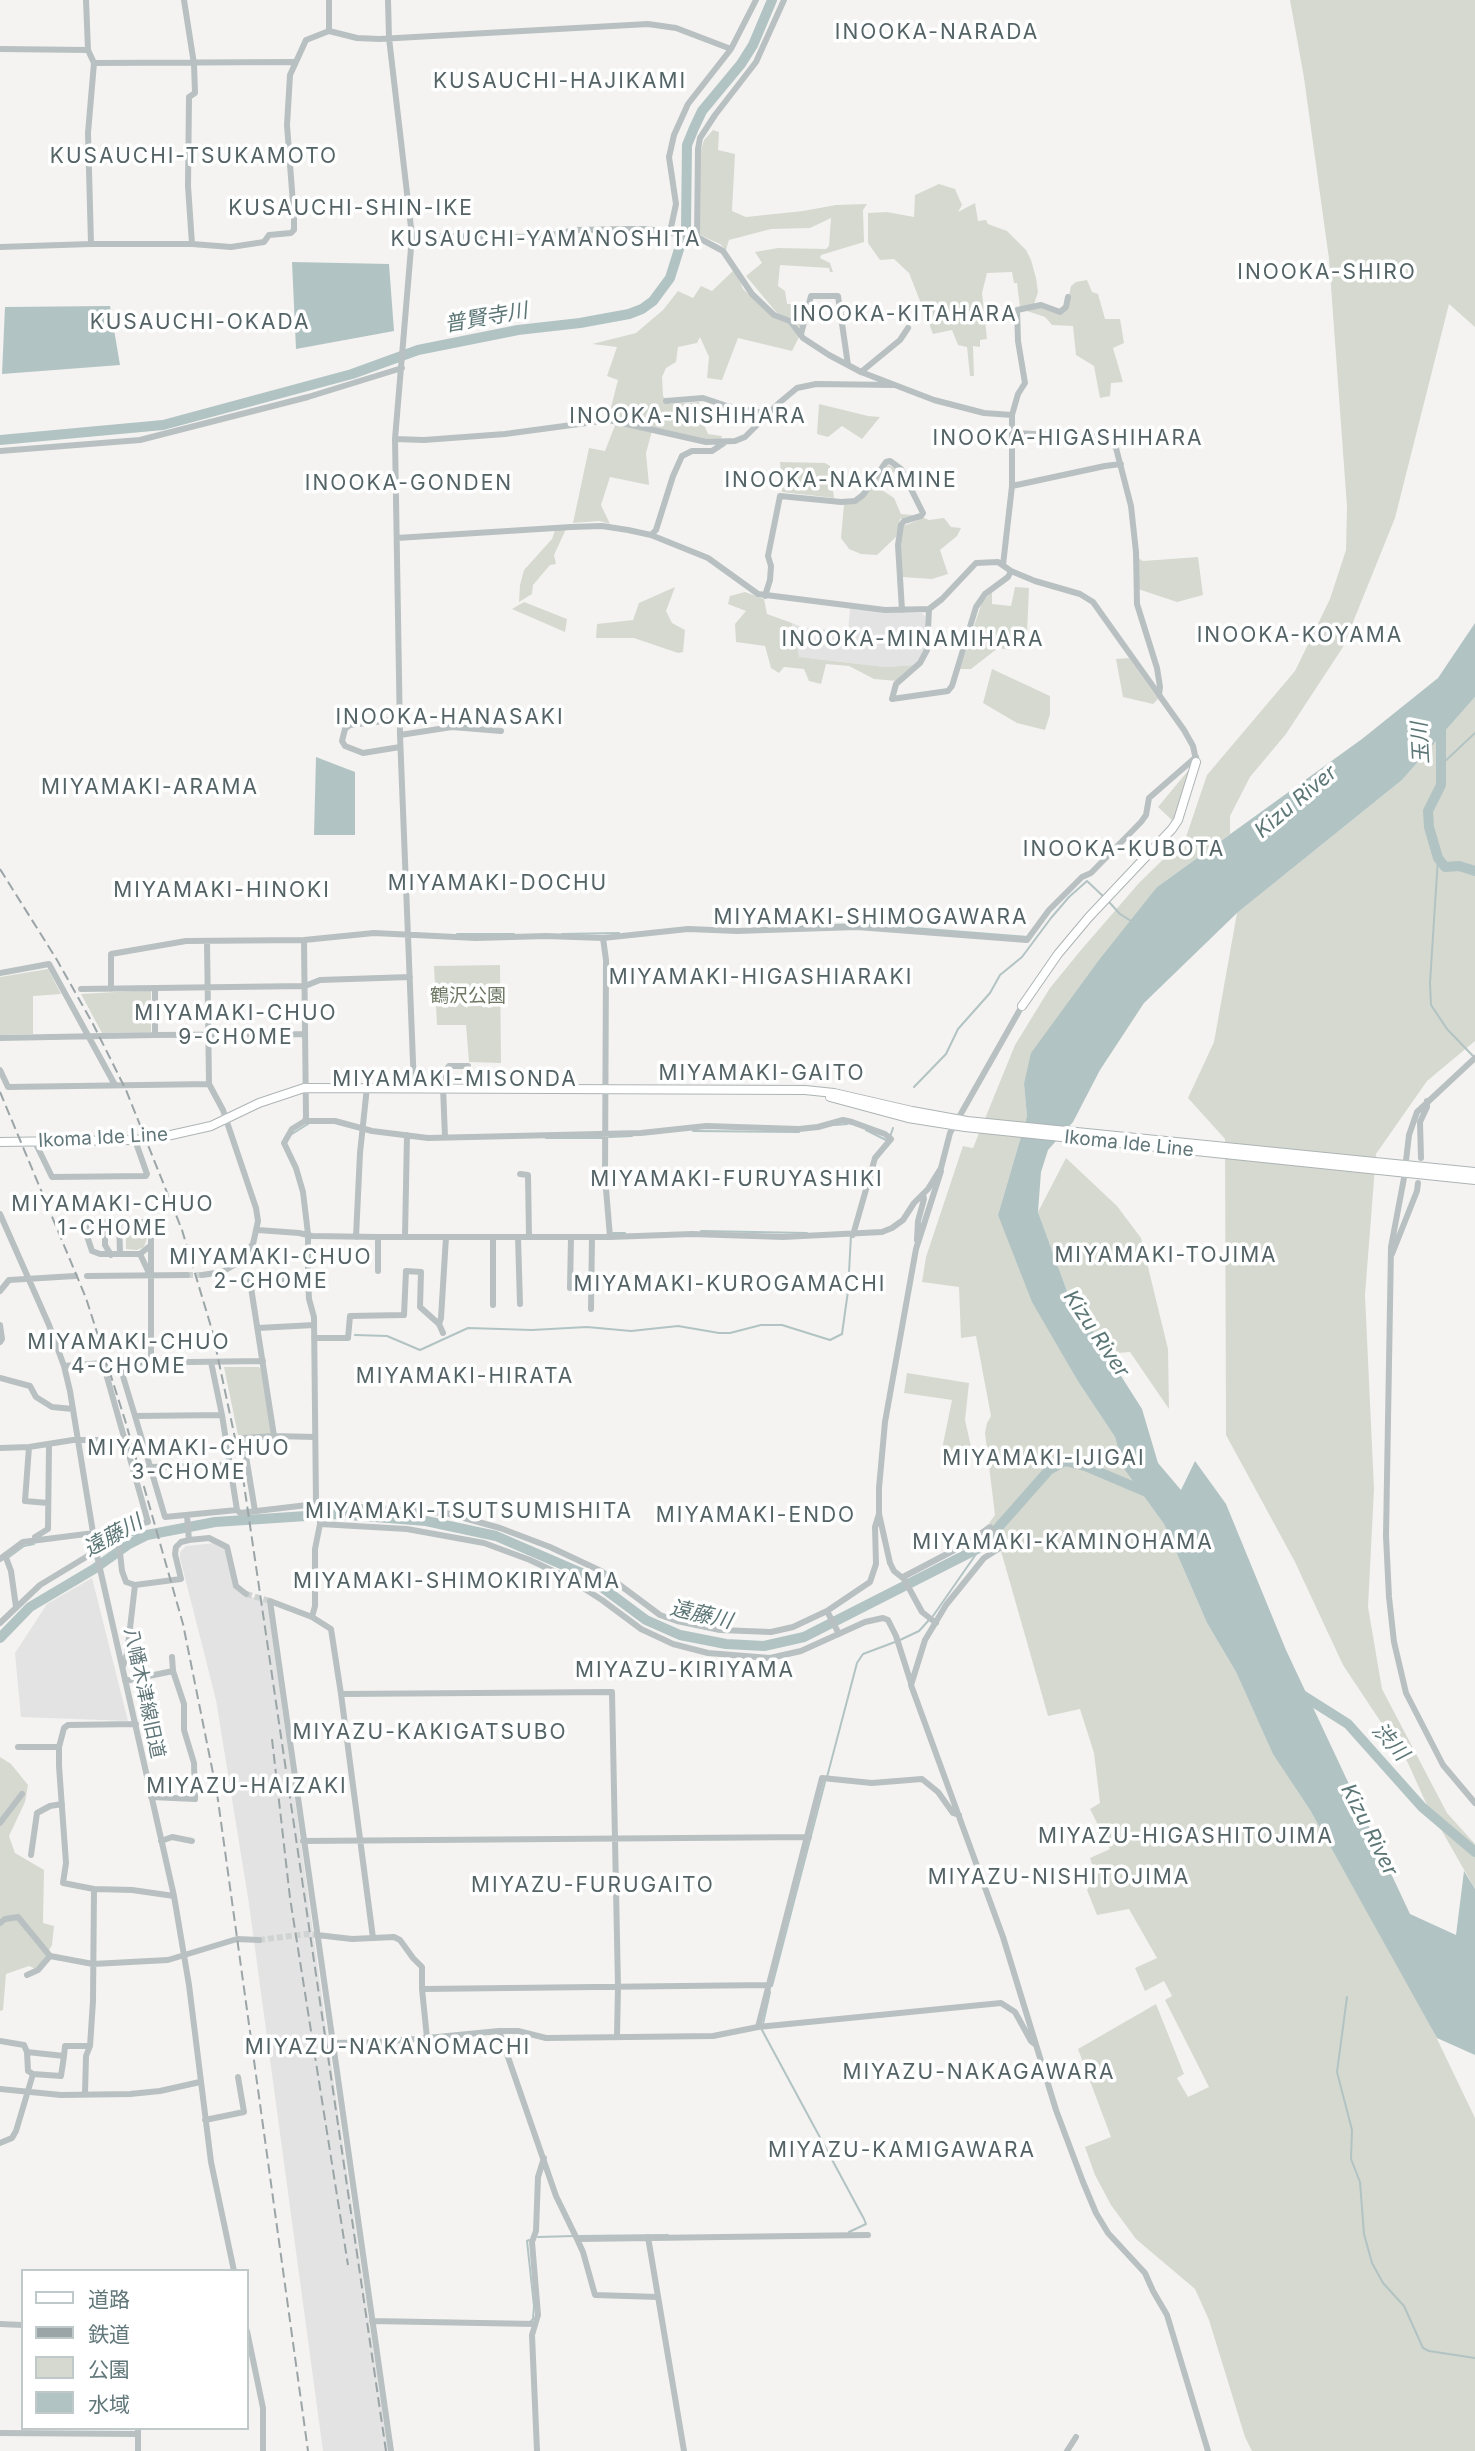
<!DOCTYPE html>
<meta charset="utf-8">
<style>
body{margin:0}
#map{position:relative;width:1475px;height:2451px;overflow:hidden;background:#f4f3f1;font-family:Inter,"Noto Sans JP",sans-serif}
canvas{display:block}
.legend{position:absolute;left:21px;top:2269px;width:228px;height:161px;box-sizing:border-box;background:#fff;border:2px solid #c0c9ca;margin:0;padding:9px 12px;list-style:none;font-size:21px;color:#61777a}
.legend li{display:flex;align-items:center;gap:14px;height:35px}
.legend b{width:35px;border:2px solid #c0c9ca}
</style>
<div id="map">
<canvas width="1475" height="2451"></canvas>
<ul class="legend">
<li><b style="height:9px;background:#fff"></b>道路</li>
<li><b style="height:9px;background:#9ba5a7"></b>鉄道</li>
<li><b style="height:19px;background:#d6d9d0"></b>公園</li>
<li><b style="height:19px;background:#b2c3c3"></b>水域</li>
</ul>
</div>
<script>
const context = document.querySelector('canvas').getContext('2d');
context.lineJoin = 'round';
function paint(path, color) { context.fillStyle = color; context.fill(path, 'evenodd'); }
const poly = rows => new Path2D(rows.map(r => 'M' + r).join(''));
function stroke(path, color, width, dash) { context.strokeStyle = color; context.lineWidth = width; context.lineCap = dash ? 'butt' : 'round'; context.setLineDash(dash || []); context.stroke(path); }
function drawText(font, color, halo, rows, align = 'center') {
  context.font = font + ' Inter,"Noto Sans JP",sans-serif'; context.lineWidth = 7; context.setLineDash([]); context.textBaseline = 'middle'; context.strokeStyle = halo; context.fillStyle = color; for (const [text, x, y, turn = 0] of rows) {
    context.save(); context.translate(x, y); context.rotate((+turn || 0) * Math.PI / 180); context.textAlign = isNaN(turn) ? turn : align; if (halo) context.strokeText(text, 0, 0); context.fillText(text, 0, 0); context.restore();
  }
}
const built = poly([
 [850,609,922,613,925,616,927,643,919,661,915,665,885,667,798,657,792,623,805,628,848,631],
 [216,1543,224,1548,234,1586,239,1592,268,1603,328,2041,388,2451,323,2451,249,1904,216,1700,180,1558,180,1552,186,1546],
 [92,1578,128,1721,21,1717,15,1653,47,1604]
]);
const green = poly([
 [1290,0,1475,0,1475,327,1449,304,1395,518,1343,647,1286,734,1250,777,1230,816,1230,834,1157,887,1024,1084,1027,1116,998,1215,1064,1356,1079,1383,1115,1437,1124,1469,1164,1524,1207,1623,1236,1672,1273,1753,1310,1810,1428,2020,1475,2118,1475,2451,1252,2451,1245,2437,1209,2320,1195,2289,1136,2239,1111,2205,1095,2175,1085,2147,1111,2137,1078,2049,1156,2004,1184,2074,1177,2078,1188,2097,1209,2087,1165,2000,1172,1996,1164,1981,1145,1991,1135,1968,1157,1958,1129,1909,1097,1915,1087,1890,1096,1876,1090,1858,1110,1849,1090,1809,1100,1803,1094,1753,1080,1709,1048,1716,1001,1551,1005,1548,1006,1538,989,1523,995,1515,985,1433,987,1423,991,1416,976,1336,961,1338,959,1287,922,1282,926,1257,963,1146,973,1148,1015,1045,1050,988,1081,950,1139,883,1186,837,1207,775,1295,671,1330,599,1346,550,1347,507,1329,259,1304,78],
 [713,130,719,132,718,150,735,154,732,211,746,217,803,211,836,205,867,204,863,210,864,242,821,255,820,258,830,263,833,272,830,272,829,268,780,265,778,286,785,291,787,304,807,304,800,328,790,318,777,313,746,276,762,263,755,252,778,248,826,249,829,246,831,218,810,228,771,229,729,240,726,250,720,244,698,234,700,153,704,140],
 [939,184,955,189,962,205,958,212,975,203,978,221,986,220,988,224,1007,231,1026,250,1031,260,1036,278,1038,292,1034,304,1020,307,1017,283,1014,283,1012,272,987,273,982,293,987,339,980,340,980,347,973,346,974,376,970,376,967,347,958,345,952,330,933,334,909,273,894,259,880,260,868,243,868,213,887,212,914,217,915,195],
 [735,269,743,289,767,311,788,323,799,337,792,351,738,338,722,380,707,378,709,357,700,337,697,343,678,347,676,362,666,368,662,377,663,396,670,404,699,402,700,416,708,434,722,436,721,440,706,441,608,419,618,380,607,376,617,347,592,344,636,333,663,310,678,291,693,298,701,286,712,291],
 [1087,280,1092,292,1098,294,1105,319,1120,319,1124,343,1113,348,1123,382,1111,383,1110,396,1100,398,1094,366,1076,355,1073,326,1052,325,1045,317,1024,310,1035,307,1066,309,1071,286,1076,282],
 [819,404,868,416,880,417,862,439,842,426,828,437,817,434],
 [616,423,652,431,646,453,649,485,610,477,601,505,610,524,599,521,573,523,589,448,605,451],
 [780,462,825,463,830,466,834,498,782,492],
 [888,465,900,470,890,474,879,488,894,498,901,514,913,515,900,519,896,537,877,555,861,554,849,549,841,538,844,504,859,502],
 [924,518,929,520,944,518,951,527,961,528,957,536,940,550,948,574,932,579,902,577,900,548,903,526],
 [566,529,554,555,556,564,550,565,533,585,532,594,519,602,520,585,524,570,552,539,555,530],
 [1198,557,1203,595,1177,602,1138,589,1138,558,1143,561],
 [675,587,666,611,672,623,685,630,683,652,678,653,634,638,596,638,597,624,633,620,639,603],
 [1015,587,1029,588,1027,633,1017,639,1010,650,998,648,971,669,960,669,982,602,992,592,992,604,1011,606],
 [745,592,764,599,767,614,792,623,799,657,885,667,915,665,897,681,874,679,849,666,826,664,821,684,809,681,804,669,784,667,779,673,771,668,765,646,736,642,735,624,746,611,728,604,730,596],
 [524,602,567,619,565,632,512,609],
 [1129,658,1158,699,1153,704,1123,697,1116,659],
 [992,669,1050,696,1050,714,1045,730,1017,723,983,703],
 [1475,697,1475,1041,1427,1081,1376,1154,1365,1295,1374,1489,1368,1607,1382,1689,1447,1813,1475,1844,1475,1889,1426,1803,1408,1763,1343,1665,1295,1562,1226,1435,1225,1139,1188,1098,1214,1042,1237,913,1402,780],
 [1192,766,1174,822,1158,807],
 [500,965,501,1063,469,1062,466,1025,437,1025,434,966],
 [48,969,61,994,33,996,33,1034,0,1035,0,977],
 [151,990,151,1032,102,1033,81,994],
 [1066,1158,1117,1206,1141,1238,1168,1349,1169,1409,1130,1352,1105,1354,1067,1291,1038,1212],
 [128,1224,144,1225,148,1235,144,1247,137,1250,126,1249,126,1225],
 [224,1367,259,1367,261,1369,271,1432,269,1436,238,1435],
 [907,1373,969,1383,965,1420,972,1451,941,1454,952,1400,904,1393],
 [0,1757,11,1764,28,1785,25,1802,9,1836,15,1853,44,1870,43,1923,54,1926,52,1945,38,1970,29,1966,6,1974,3,2010,0,2011]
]);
const water = poly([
 [292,262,389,264,394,331,296,349],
 [110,306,120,365,2,374,5,307],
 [1475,623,1475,697,1402,780,1237,913,1144,1003,1100,1070,1073,1122,1048,1150,1041,1172,1038,1212,1067,1291,1142,1409,1158,1463,1181,1490,1195,1461,1226,1504,1286,1650,1410,1914,1456,1935,1464,1871,1475,1889,1475,2055,1437,2038,1310,1810,1273,1754,1236,1672,1207,1623,1164,1524,1124,1469,1115,1437,1079,1383,1032,1302,998,1215,1027,1116,1024,1084,1031,1053,1099,960,1157,887,1362,739,1438,678],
 [316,757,355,772,355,835,314,835]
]);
const stream = poly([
 [1441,765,1475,733],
 [1438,858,1430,983,1431,1005,1447,1029,1474,1057],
 [1109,902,1120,914,1131,921],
 [862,924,1028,937],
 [803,926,857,924],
 [457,934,514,934],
 [562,934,619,933],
 [914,1087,946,1054,958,1029,990,993,1000,975,1022,957,1051,918,1069,897,1087,881,1105,898],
 [835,1125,847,1124],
 [866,1130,886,1140],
 [693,1131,799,1132],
 [292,1134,308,1124],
 [609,1137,632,1136],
 [890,1137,893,1128],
 [546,1138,604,1138],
 [701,1231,807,1233],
 [613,1233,625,1233],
 [842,1334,848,1291,851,1235],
 [355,1335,387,1336,420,1350,468,1328,532,1330,587,1327,631,1331,678,1326,719,1333,730,1333,761,1325,782,1325,830,1340,842,1334],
 [123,1535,148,1535],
 [95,1536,118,1536],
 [9,1557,24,1546,34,1544],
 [933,1616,981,1547],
 [900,1640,919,1631,929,1620],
 [827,1777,857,1663,863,1654,895,1642],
 [772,1986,825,1782],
 [1347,1997,1337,2072,1352,2130,1351,2159,1360,2182,1364,2234,1372,2263,1383,2283,1404,2306,1423,2348,1429,2351,1475,2358],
 [763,2024,770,1992],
 [762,2030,864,2219,866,2224,849,2232],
 [579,2236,668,2235],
 [538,2237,574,2236],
 [529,2240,527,2241,534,2306,533,2319,530,2322]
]);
const river = poly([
 [0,440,163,425,352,374,418,350,518,330,580,323,629,314,642,309,653,301,670,278,686,227,687,145,694,128,702,111,741,64,753,45,772,0],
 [1441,724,1441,785,1428,811,1429,827,1438,858,1445,867,1459,866,1475,871],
 [0,1638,30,1607,94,1569,129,1544,147,1535,215,1522,337,1514,426,1521,496,1536,584,1574,646,1620,680,1635,726,1644,764,1646,804,1637,981,1547,1049,1470,1065,1461,1085,1466,1151,1494],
 [1299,1693,1348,1724,1422,1807,1475,1852]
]);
const minorTunnel = poly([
 [187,1275,202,1275],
 [103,1363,115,1363],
 [246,1594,270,1601],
 [259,1940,306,1934,317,1935]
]);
const minor = poly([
 [86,0,88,50,94,63,88,133,91,244],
 [184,0,194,64,195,93,189,97,188,186,192,244],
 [329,0,329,31],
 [388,0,389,38,412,236,395,439,400,735,414,1087],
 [0,49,88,50],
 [94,63,294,62],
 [670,232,676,204,669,157,674,135,688,104,731,49,756,0],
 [412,236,542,237,575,230,628,229,647,229,697,237,723,251,752,294,774,315,790,321,803,338,829,355,861,372,934,400,984,413,1012,415],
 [697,237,698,149,700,138,715,115,756,62,784,0],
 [0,247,91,244,192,244,231,247,264,242,269,235,291,233,294,230,294,217,287,125,290,75,306,40,329,31,357,38,379,39,648,24,676,28,731,49],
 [801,334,811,296,838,296,848,365],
 [861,372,900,340,908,328],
 [666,401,703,398,727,406,768,414],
 [1013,433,1101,437,1110,441,1116,448,1131,506,1136,552,1137,604,1157,668,1160,687,1159,695],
 [395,439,424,440,505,434,609,420,706,442,735,441,745,437,779,403,797,388,816,384,894,385],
 [0,451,140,440,308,397,402,368],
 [1012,486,1105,466,1121,464],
 [651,535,656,530,673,476,682,456,692,451,712,451,724,443],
 [397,538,571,527,602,526,628,530,651,535,708,558,758,594,885,610,929,609,942,599,976,563,998,562,1011,571,1035,581,1080,594,1093,602,1184,730,1193,746,1196,760],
 [1003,565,1012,486,1012,415,1018,394,1025,383,1018,341,1017,310,1041,305,1060,312,1066,307,1068,297],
 [765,596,770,580,771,566,768,556,780,496,841,502,855,501,863,495,886,462,890,461,901,469,923,513,921,516,904,521,901,525,898,545,902,610],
 [929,609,927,650,920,663,896,684,892,699,948,691,952,686,976,607,985,594,1008,577,1011,571],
 [400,719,350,725,345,729,342,741,345,746,363,753,400,747],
 [400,735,452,727,501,731],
 [603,938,606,960,605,1177,610,1237],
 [304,940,306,1117,305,1121,292,1129,284,1143,296,1168,303,1192,308,1234,308,1278,250,1281,274,1436,315,1437],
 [0,973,49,964,115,1085],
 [155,988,155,1035,304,1034],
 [81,989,305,986,320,980,410,977],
 [111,989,111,954,186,941,304,940,374,933,476,938,546,936,603,938,688,929,737,931,857,927,1027,940,1049,910,1082,877,1091,873,1141,822,1146,815,1149,798,1196,757],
 [0,1038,155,1035],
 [1475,1058,1417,1112,1409,1135,1404,1178,1391,1247,1386,1536,1389,1597,1394,1642,1406,1693,1443,1765,1475,1803],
 [0,1070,8,1087,209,1084],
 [443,1087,445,1137],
 [446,1088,446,1070,449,1066,468,1066],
 [305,1121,335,1121,372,1131,428,1138,641,1133,706,1126,799,1129,818,1127,843,1120,852,1122,885,1134,891,1139,875,1158,853,1235],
 [35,1142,52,1177,146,1176,147,1174,135,1140],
 [1421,1158,1420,1122,1427,1107,1427,1101],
 [520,1174,528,1175,529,1237],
 [0,1214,49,1325,64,1366,70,1391,96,1551,174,1896,189,1985,211,2162,234,2271],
 [109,1222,105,1229,105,1245,111,1255],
 [119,1222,120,1254],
 [258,1230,299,1233,312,1236,378,1237,610,1237,692,1234,783,1237,882,1232,892,1228,903,1220,914,1203,928,1189,941,1168,950,1133,1022,1006],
 [356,1237,360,1153,367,1087],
 [378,1237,378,1271],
 [405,1237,407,1135],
 [493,1237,493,1305],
 [518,1237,520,1304],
 [917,1240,918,1221,924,1199,923,1194],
 [150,1246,140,1254,100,1254,92,1251,86,1233,91,1224,96,1222,144,1222,148,1224,151,1230,151,1362],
 [140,1254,149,1273],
 [1392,1254,1417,1191,1418,1183],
 [202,1275,222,1272,236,1264,253,1244,258,1221,256,1208,230,1131,223,1110,209,1084,207,942],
 [87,1276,187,1275],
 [308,1278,309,1299,314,1317,316,1504],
 [570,1288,571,1237],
 [0,1291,9,1280,75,1276],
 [591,1309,592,1237],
 [439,1324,441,1318,446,1237],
 [0,1325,2,1339,0,1342],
 [258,1328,314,1325],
 [314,1338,348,1338,350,1316,404,1315,406,1271,421,1272,420,1307,439,1324,443,1333],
 [211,1362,222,1415],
 [117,1363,263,1361],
 [119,1363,135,1416,222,1415,237,1510],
 [0,1378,30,1386,36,1397,52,1407,73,1409],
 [135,1416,165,1517,237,1510,240,1513,248,1512,316,1504,446,1513,500,1528,550,1547,601,1571,660,1615,677,1621,720,1630,771,1632,793,1627,827,1611,870,1582,876,1564,875,1527,879,1514],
 [29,1447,25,1501,48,1503],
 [0,1448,29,1447,73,1440,125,1440],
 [149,1467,232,1465],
 [255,1511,243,1438,274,1436],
 [187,1516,189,1540,209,1538,227,1547,236,1586,246,1594],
 [320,1524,407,1529,484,1543,530,1560,566,1577,602,1600,641,1629,673,1644,708,1653,770,1658,801,1651,865,1622,883,1618,888,1620,896,1636,911,1683],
 [121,1528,119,1544,122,1571,126,1582,135,1585,181,1579,175,1554,176,1547,181,1542,189,1540],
 [35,1537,48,1529,49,1445],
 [5,1555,11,1571,16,1607],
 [0,1559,23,1542,94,1533,148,1522,103,1363,64,1366],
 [903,1577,968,1543,990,1527,1003,1540,1003,1546,984,1558,946,1605,925,1640,911,1685,1003,1937,1056,2110,1083,2182,1096,2213,1108,2233,1145,2273,1153,2291,1167,2315,1208,2451],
 [827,1611,839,1634],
 [312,1617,315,1606,315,1549,320,1524,320,1505],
 [0,1623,40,1585,96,1551],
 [936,1623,922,1612,904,1579,894,1571,890,1563,879,1514,879,1488,885,1422,916,1249,941,1171],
 [123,1666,127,1654,135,1585],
 [125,1681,173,1671],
 [341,1694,373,1938,394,1937,400,1940,413,1958,422,1967,422,1989,427,2038,499,2031],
 [136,1724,68,1725,64,1728,59,1747,59,1766,66,1863,63,1883,94,1889,132,1890,174,1896],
 [18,1747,59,1747],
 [151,1797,195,1799,194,1763,184,1730,184,1704,173,1671,172,1657],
 [0,1823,22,1794],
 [161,1841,172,1837,192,1841],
 [303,1841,809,1837],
 [31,1855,37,1813,50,1806,62,1804],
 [0,1923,5,1919,18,1917,50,1956,93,1964,168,1960,237,1939,259,1940],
 [317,1935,352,1939,373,1938],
 [27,1975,38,1970,50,1956],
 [422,1989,768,1985],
 [758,2027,1001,2003,1015,2012,1031,2041,1035,2044],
 [0,2041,24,2045,27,2052,28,2071,33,2074,16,2131,12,2138,0,2143],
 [333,2043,379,2042,427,2038],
 [27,2052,64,2056,61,2076,33,2074],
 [64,2056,65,2046,90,2046],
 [0,2089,61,2095,130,2094,160,2091,200,2082],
 [85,2094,86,2056,90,2046,93,2001,94,1889],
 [205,2120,244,2112,238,2077],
 [868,2235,577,2239,556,2196,499,2031,518,2031,546,2038,713,2036,758,2027,822,1778,872,1783,922,1779,938,1792,953,1813,959,1815],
 [648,2237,684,2451],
 [577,2239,583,2252,595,2295,658,2297],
 [372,2321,535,2324],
 [0,2324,23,2325],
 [247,2331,263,2408,263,2451],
 [138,2428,138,2451],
 [0,2433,138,2434],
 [391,2451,270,1601,312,1617,331,1629,341,1694,612,1692,618,1987,617,2036],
 [537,2451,532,2335,538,2315,532,2242,536,2231,538,2177,544,2158],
 [1067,2451,1076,2437]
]);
const major = poly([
 [1022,1006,1058,954,1089,917,1172,829,1178,820,1196,762],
 [830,1097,908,1118,965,1127,1475,1180],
 [0,1142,135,1140,171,1135,211,1126,259,1103,304,1088,805,1090,834,1093,912,1111,967,1121,1475,1172]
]);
const rail = poly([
 [0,869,57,960,93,1024,126,1090,182,1230,212,1330,242,1471,386,2451],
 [0,1092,86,1298,125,1420,183,1624,217,1793,308,2451],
 [272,1739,290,1898,348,2265]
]);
const parkNames = [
 ["鶴沢公園",468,996]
];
const streetNames = [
 ["Ikoma Ide Line",103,1138,-3],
 ["Ikoma Ide Line",1129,1144,6],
 ["八幡木津線旧道",144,1693,78]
];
const neighbourhoodNames = [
 ["INOOKA-NARADA",937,33],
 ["KUSAUCHI-HAJIKAMI",560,82],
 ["KUSAUCHI-TSUKAMOTO",194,157],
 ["KUSAUCHI-SHIN-IKE",351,209],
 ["KUSAUCHI-YAMANOSHITA",546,240],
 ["INOOKA-SHIRO",1327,273],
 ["INOOKA-KITAHARA",905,315],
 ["KUSAUCHI-OKADA",200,323],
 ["INOOKA-NISHIHARA",688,417],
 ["INOOKA-HIGASHIHARA",1068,439],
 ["INOOKA-NAKAMINE",841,481],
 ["INOOKA-GONDEN",409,484],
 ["INOOKA-KOYAMA",1300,636],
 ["INOOKA-MINAMIHARA",913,640],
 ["INOOKA-HANASAKI",450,718],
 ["MIYAMAKI-ARAMA",150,788],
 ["INOOKA-KUBOTA",1124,850],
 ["MIYAMAKI-DOCHU",498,884],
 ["MIYAMAKI-HINOKI",222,891],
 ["MIYAMAKI-SHIMOGAWARA",871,918],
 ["MIYAMAKI-HIGASHIARAKI",761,978],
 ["MIYAMAKI-CHUO",236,1014],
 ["9-CHOME",236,1038],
 ["MIYAMAKI-GAITO",762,1074],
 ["MIYAMAKI-MISONDA",455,1080],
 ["MIYAMAKI-FURUYASHIKI",737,1180],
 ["MIYAMAKI-CHUO",113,1205],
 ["1-CHOME",113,1229],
 ["MIYAMAKI-TOJIMA",1166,1256],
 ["MIYAMAKI-CHUO",271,1258],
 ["2-CHOME",271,1282],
 ["MIYAMAKI-KUROGAMACHI",730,1285],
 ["MIYAMAKI-CHUO",129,1343],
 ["4-CHOME",129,1367],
 ["MIYAMAKI-HIRATA",465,1377],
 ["MIYAMAKI-CHUO",189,1449],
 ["3-CHOME",189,1473],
 ["MIYAMAKI-IJIGAI",1044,1459],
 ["MIYAMAKI-TSUTSUMISHITA",469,1512],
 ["MIYAMAKI-ENDO",756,1516],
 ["MIYAMAKI-KAMINOHAMA",1063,1543],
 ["MIYAMAKI-SHIMOKIRIYAMA",457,1582],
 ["MIYAZU-KIRIYAMA",685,1671],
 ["MIYAZU-KAKIGATSUBO",430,1733],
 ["MIYAZU-HAIZAKI",247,1787],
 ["MIYAZU-HIGASHITOJIMA",1186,1837],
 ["MIYAZU-NISHITOJIMA",1059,1878],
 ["MIYAZU-FURUGAITO",593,1886],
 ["MIYAZU-NAKANOMACHI",388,2048],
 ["MIYAZU-NAKAGAWARA",979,2073],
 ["MIYAZU-KAMIGAWARA",902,2151]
];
const waterNames = [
 ["普賢寺川",486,318,-10],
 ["玉川",1421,743,-93],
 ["Kizu River",1296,802,-40],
 ["Kizu River",1096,1334,56],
 ["遠藤川",113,1536,-29],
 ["遠藤川",701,1615,13],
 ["渋川",1390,1742,48],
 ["Kizu River",1369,1830,63]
];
paint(built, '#e2e3e2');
paint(green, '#d6d9d0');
paint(water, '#b2c3c3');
stroke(stream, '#b2c3c3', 2);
stroke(river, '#b2c3c3', 10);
stroke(minorTunnel, '#cfd4d3', 6, [6, 3]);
stroke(major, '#adb4b6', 10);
stroke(minor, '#b9c0c1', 6);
stroke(major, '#fff', 8);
stroke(rail, '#9ba5a7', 2, [10, 5]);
drawText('19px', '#6e7864', '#fff', parkNames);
drawText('19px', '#61777a', '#fff', streetNames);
context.letterSpacing = '2px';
drawText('21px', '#536366', '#fff', neighbourhoodNames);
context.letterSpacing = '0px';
drawText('italic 21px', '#5c7676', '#fff', waterNames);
</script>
